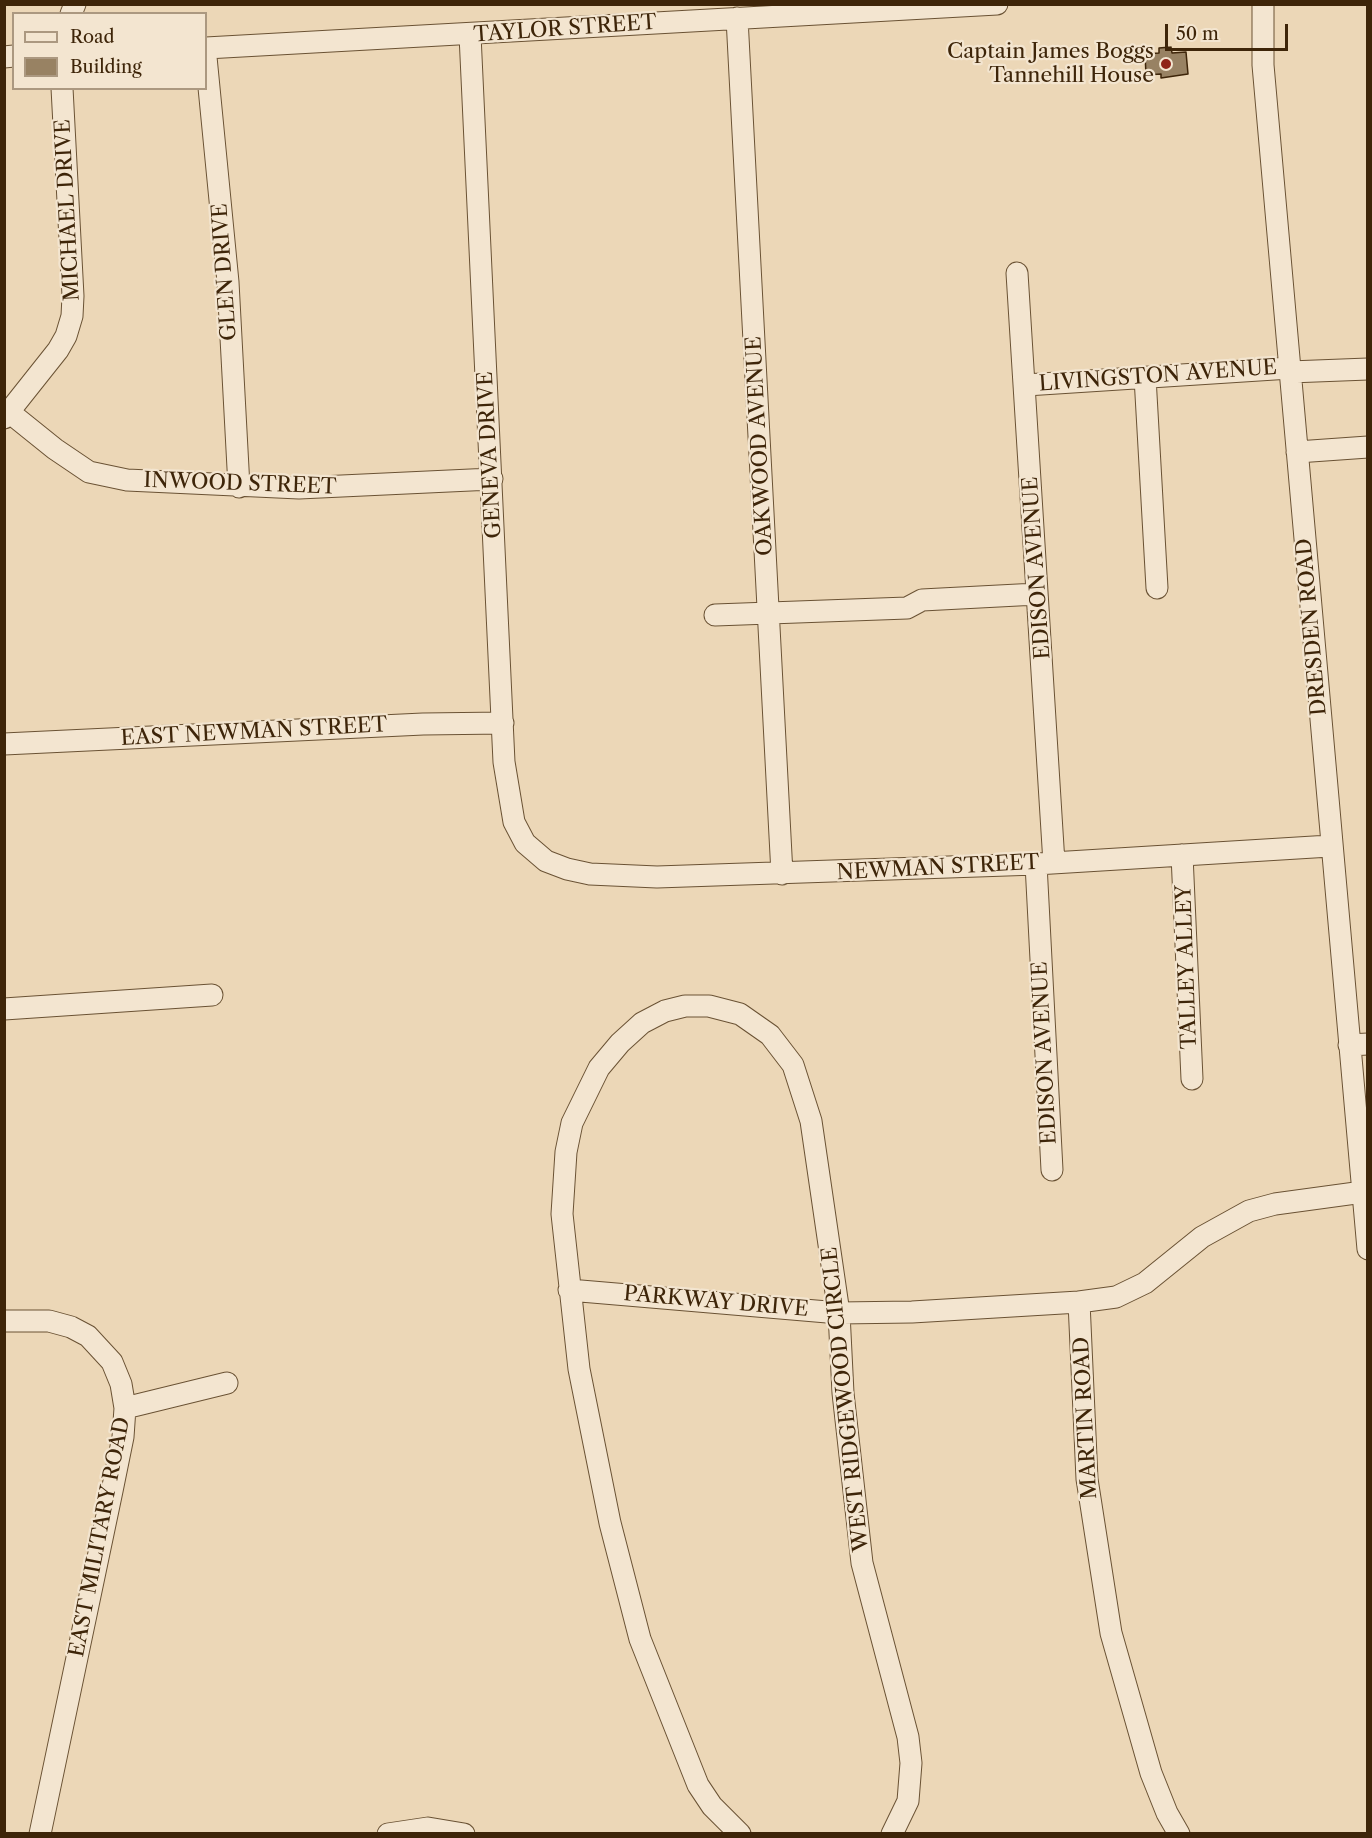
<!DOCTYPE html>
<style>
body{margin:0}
#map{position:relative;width:1372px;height:1838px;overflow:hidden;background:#ecd7b7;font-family:"Libre Caslon Text",serif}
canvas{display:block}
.frame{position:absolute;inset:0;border:6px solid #3e2509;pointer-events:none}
.legend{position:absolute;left:12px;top:12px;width:195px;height:78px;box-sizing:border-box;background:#f3e5d0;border:2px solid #ab9880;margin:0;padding:8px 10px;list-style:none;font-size:18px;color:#3e2509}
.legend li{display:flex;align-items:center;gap:12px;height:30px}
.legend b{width:30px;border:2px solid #ab9880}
.scale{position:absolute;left:1165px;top:24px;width:123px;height:27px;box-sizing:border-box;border:3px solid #3e2509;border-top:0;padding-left:8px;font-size:18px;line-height:21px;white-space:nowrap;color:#3e2509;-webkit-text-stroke:4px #f3e5d0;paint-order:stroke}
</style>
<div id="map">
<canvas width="1372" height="1838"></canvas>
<div class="frame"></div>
<ul class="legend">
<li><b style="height:8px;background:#f3e5d0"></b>Road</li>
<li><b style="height:16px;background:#988263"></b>Building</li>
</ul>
<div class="scale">50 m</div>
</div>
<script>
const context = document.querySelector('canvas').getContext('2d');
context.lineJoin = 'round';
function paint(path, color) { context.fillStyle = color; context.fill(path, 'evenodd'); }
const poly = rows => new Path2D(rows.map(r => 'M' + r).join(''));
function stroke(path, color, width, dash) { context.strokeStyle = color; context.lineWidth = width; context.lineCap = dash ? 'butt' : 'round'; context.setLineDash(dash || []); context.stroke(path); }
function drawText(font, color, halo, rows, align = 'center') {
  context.font = font + ' "Libre Caslon Text",serif'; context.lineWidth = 4.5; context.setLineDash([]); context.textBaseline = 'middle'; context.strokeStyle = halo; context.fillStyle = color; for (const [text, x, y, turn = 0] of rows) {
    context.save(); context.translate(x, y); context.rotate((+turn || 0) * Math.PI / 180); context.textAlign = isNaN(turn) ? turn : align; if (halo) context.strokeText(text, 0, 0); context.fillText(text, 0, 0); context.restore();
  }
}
const building = poly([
 [1171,47,1172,53,1186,52,1188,74,1161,78,1161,74,1146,75,1145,54,1159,53,1159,48,1171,47]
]);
const minor = poly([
 [1263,4,1263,65,1368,1249],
 [71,14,75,4],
 [737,18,782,874],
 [470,35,504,762,514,822,525,843,546,861,567,869,590,874,657,877,1036,864,1330,846],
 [206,48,997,4],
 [4,57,14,56],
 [206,57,228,282,239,487],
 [1017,273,1054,863],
 [1290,372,1368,369],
 [1145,377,1157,588],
 [1026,385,1290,368],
 [9,412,55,449,89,472,127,480,299,488,492,479],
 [4,418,58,350,66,336,72,316,73,296,62,88],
 [1297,452,1368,447],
 [715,615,907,608,922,600,1037,594],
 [4,744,423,724,503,723],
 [1182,855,1192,1079],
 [1036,864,1052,1170],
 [4,1009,212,995],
 [1349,1045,1368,1044],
 [569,1290,839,1313,912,1312,1079,1302],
 [4,1321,49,1321,71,1327,88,1336,112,1362,121,1384,125,1408,123,1437,112,1491,40,1834],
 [125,1408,227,1383],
 [388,1834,428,1828,464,1834],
 [740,1834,712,1806,698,1785,640,1639,610,1523,579,1369,562,1214,566,1152,572,1123,599,1068,620,1043,642,1023,665,1011,685,1006,709,1006,740,1014,770,1035,793,1065,811,1121,839,1313,843,1393,862,1563,908,1737,911,1763,908,1801,892,1834],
 [1179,1834,1167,1813,1151,1773,1111,1633,1087,1479,1079,1302,1116,1297,1145,1283,1202,1237,1249,1211,1275,1204,1363,1192]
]);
const markers = [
 [1166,64,6,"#8f2418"]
];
const streetNames = [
 ["TAYLOR STREET",565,29,-4],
 ["MICHAEL DRIVE",68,210,-93],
 ["GLEN DRIVE",225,272,-94],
 ["LIVINGSTON AVENUE",1158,376,-4],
 ["OAKWOOD AVENUE",760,446,-93],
 ["GENEVA DRIVE",490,455,-93],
 ["INWOOD STREET",240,484,2],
 ["EDISON AVENUE",1037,568,-94],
 ["DRESDEN ROAD",1312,627,-95],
 ["EAST NEWMAN STREET",254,732,-3],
 ["NEWMAN STREET",938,868,-3],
 ["TALLEY ALLEY",1187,967,-92],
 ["EDISON AVENUE",1045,1053,-93],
 ["PARKWAY DRIVE",716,1302,5],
 ["WEST RIDGEWOOD CIRCLE",846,1399,-96],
 ["MARTIN ROAD",1086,1418,-93],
 ["EAST MILITARY ROAD",100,1537,-79]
];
const poiNames = [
 ["Captain James Boggs",1154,52],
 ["Tannehill House",1154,76]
];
paint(building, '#988263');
stroke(building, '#3e2509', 1.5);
stroke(minor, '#6a5234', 23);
stroke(minor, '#f3e5d0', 21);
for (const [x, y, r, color] of markers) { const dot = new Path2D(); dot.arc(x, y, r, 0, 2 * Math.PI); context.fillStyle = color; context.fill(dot); stroke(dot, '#f3e5d0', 2); }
drawText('21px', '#3e2509', '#f3e5d0', streetNames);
drawText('21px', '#3e2509', '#f3e5d0', poiNames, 'right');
</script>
